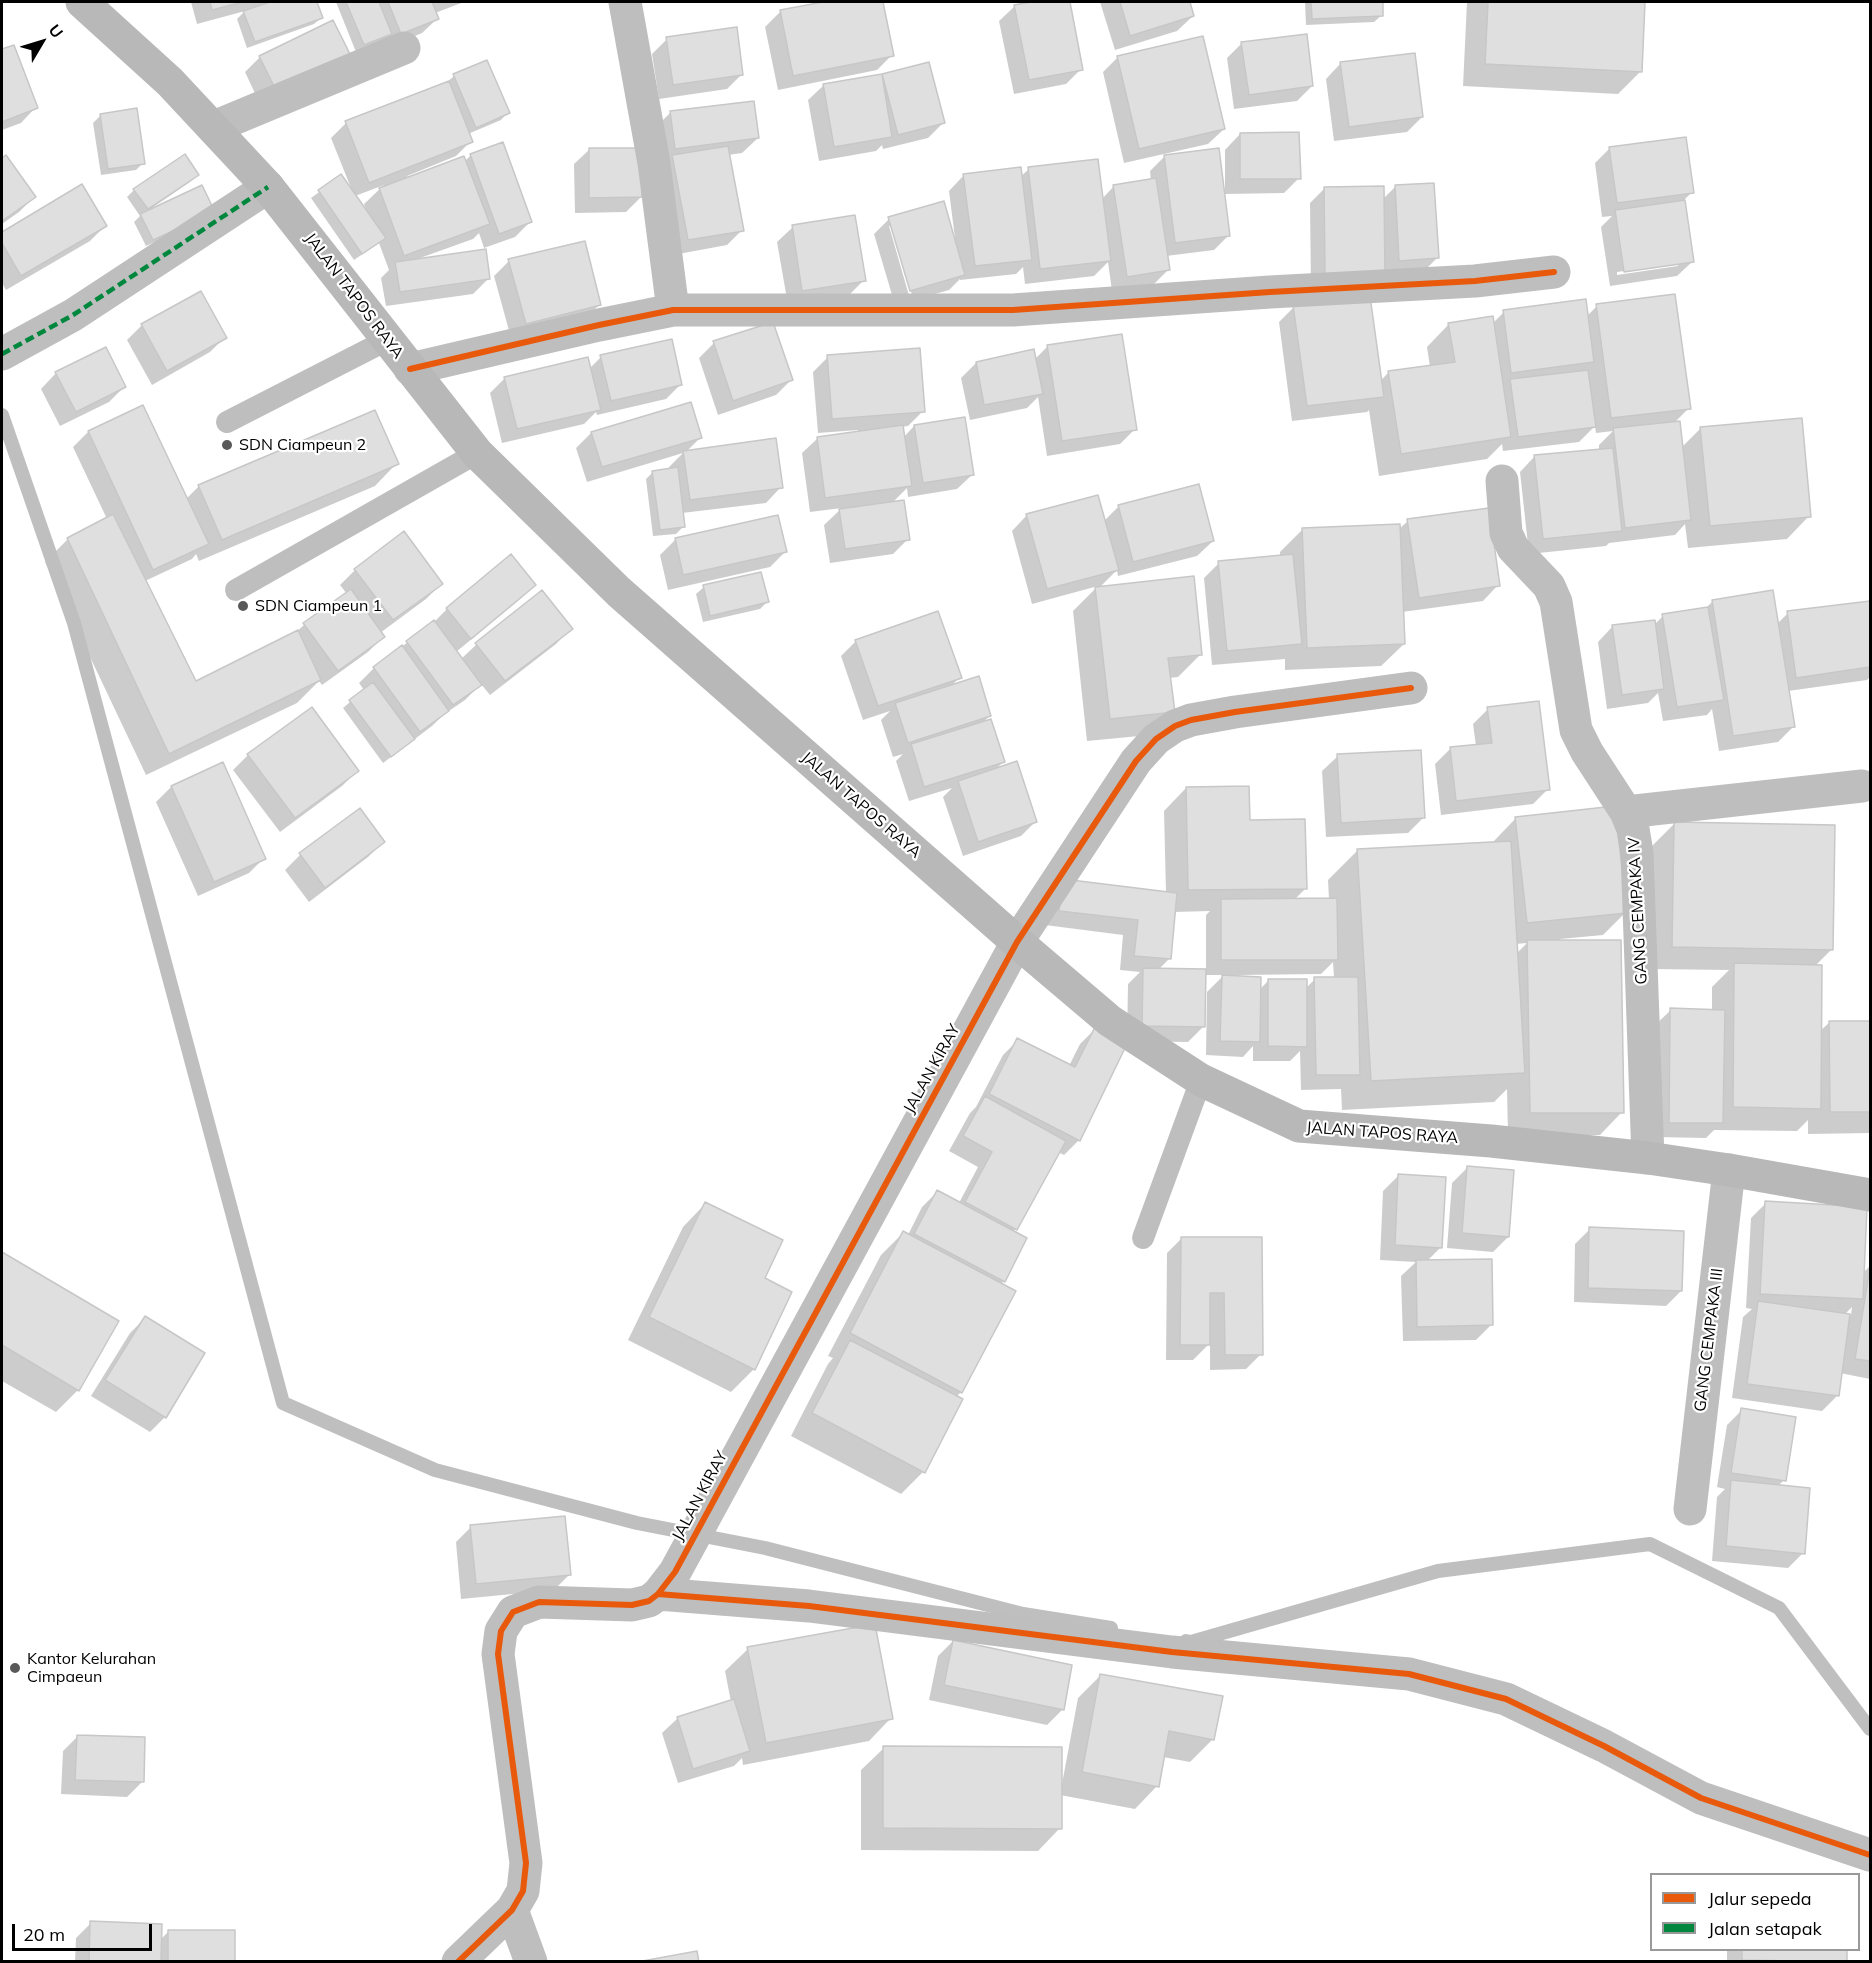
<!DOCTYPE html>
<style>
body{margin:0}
#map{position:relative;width:1872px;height:1963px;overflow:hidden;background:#fff;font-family:Mulish,sans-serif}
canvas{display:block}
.frame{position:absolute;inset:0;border:3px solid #000;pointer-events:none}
.legend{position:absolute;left:1650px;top:1873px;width:210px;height:78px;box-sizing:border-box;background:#fff;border:2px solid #999;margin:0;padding:8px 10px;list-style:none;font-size:18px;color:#000}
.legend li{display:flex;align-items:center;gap:12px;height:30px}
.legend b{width:30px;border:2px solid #999}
.north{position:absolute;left:12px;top:12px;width:60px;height:60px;-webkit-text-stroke:4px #fff;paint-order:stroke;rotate:52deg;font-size:16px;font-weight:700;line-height:24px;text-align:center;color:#000}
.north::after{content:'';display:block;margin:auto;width:21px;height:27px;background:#000;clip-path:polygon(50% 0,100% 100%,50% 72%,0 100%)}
.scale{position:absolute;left:12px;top:1924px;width:140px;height:27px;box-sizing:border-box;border:3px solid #000;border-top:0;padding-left:8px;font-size:18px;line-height:21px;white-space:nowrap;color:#000;-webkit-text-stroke:4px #fff;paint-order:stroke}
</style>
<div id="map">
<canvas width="1872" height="1963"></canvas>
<div class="frame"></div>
<ul class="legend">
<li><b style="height:8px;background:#e8590c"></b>Jalur sepeda</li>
<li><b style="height:8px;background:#00873e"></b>Jalan setapak</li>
</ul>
<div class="north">U</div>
<div class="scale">20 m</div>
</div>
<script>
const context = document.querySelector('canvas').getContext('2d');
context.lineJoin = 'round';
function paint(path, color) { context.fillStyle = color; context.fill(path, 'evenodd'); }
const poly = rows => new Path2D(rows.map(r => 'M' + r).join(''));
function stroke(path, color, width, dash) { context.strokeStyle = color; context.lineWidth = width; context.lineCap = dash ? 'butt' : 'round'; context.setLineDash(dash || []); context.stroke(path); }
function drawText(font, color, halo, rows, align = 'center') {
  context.font = font + ' Mulish,sans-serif'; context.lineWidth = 4.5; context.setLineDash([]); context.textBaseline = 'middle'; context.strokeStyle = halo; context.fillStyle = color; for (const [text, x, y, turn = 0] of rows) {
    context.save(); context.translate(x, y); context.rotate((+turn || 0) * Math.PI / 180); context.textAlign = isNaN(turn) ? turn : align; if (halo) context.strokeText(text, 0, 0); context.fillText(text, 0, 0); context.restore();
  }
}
const shadow = poly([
 [191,2,316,2,322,17,314,24,247,48,237,19,245,11,197,24],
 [336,2,464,2,435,13,438,18,422,33,386,48,356,52],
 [831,2,881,2,892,55,877,70,778,90,765,27,781,11],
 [1039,2,1069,2,1081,69,1066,84,1014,94,999,21,1015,6],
 [1100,2,1188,2,1193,16,1177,31,1115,50],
 [1305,2,1381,2,1382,15,1374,22,1306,25],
 [1467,2,1644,2,1641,71,1618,94,1463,86],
 [332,22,260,104,245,72,260,57],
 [667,39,742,74,727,89,659,99,652,54],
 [1242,43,1312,86,1297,101,1234,109,1227,58],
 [13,47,36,107,21,123,2,130,2,51],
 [1118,57,1224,129,1208,144,1124,163,1103,72],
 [487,62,508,112,501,120,468,134,471,141,456,156,407,176,408,179,464,162,471,155,530,222,515,237,484,248,479,233,473,239,420,258,488,279,473,294,386,306,381,278,389,270,379,243,354,260,311,198,341,176,351,188,331,138,346,123,446,83,454,76],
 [384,185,364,204,367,212,355,196],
 [1341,63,1422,117,1407,132,1334,141,1326,79],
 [927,64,943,123,928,138,883,149,882,145,876,151,819,161,808,100,824,85,882,76],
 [671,112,758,138,742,153,728,155,742,230,727,245,673,255,656,127],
 [100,116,143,163,136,170,101,175,93,123],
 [1240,134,1299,178,1284,193,1225,194,1225,150],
 [1610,148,1692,192,1683,201,1693,261,1677,276,1610,286,1601,227,1612,216,1602,217,1595,163],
 [1678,263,1678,266,1617,275,1617,272],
 [590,149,641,197,626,212,575,213,574,164],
 [1165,156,1229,235,1214,250,1166,256,1168,270,1153,285,1112,291,1108,262,1094,276,1025,284,1023,267,1016,274,960,280,960,279,949,290,895,305,874,234,889,219,955,238,949,191,964,175,1020,177,1029,169,1102,199,1114,186,1151,181,1150,171],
 [889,226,892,226,913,298,910,299],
 [6,157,34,197,19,212,2,224,2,160],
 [197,175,190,182,149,210,150,211,206,219,146,246,134,222,140,216,127,197,134,190],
 [82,187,105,226,90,241,6,290,2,283,2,234],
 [1395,187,1437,258,1422,273,1311,291,1310,203,1325,188,1382,200],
 [793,227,864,280,849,295,788,305,777,242],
 [509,261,600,304,585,319,511,338,494,276],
 [200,293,225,337,210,352,152,385,127,340,142,325],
 [1597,306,1689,408,1674,423,1681,448,1700,429,1809,516,1787,539,1688,548,1685,524,1675,535,1609,543,1606,546,1529,554,1520,472,1535,456,1599,450,1599,445,1613,431,1596,433,1595,426,1579,442,1503,451,1502,444,1487,459,1379,476,1369,410,1367,412,1292,421,1279,322,1294,307,1380,381,1389,372,1430,367,1427,347,1449,324,1493,323,1504,312,1587,316],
 [1121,336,1135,429,1120,444,1047,456,1038,397,1027,408,970,420,961,378,976,363,1035,359,1047,347],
 [714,343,791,380,776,395,718,415,699,358],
 [601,357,681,384,666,399,597,415,596,412,584,424,502,443,490,393,505,378,590,368],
 [828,357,923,411,908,426,901,427,903,438,914,426,973,474,957,489,908,497,907,488,892,503,908,539,893,554,830,563,824,525,842,508,810,512,802,453,818,438,858,433,858,430,818,433,813,372],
 [56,373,124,387,109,402,60,426,41,389],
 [143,407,186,499,199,486,397,463,375,486,199,561,196,554,192,559,145,581,195,683,295,633,304,625,347,594,340,585,355,570,441,584,426,599,380,633,383,637,368,652,322,685,319,681,297,703,146,775,45,562,68,539,107,519,73,447,88,432],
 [591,433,701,437,686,452,781,487,766,503,682,513,684,526,676,534,653,536,646,479,653,472,669,470,669,467,683,453,587,482,576,448],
 [1119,506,1213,541,1197,556,1118,576,1117,570,1099,588,1201,654,1178,677,1169,678,1173,712,1150,735,1087,741,1073,611,1098,586,1032,604,1012,531,1027,515,1104,521],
 [1408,521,1498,585,1483,601,1402,612,1404,644,1381,666,1285,670,1285,659,1212,665,1204,578,1219,563,1280,557,1280,552,1302,530,1399,529],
 [675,540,785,552,770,567,668,590,660,555],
 [534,585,519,600,456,652,461,659,476,645,542,592,571,628,556,644,490,695,481,684,465,700,443,715,432,726,383,763,343,708,364,690,359,683,374,668,434,622,447,609],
 [704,587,767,602,760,609,703,622,696,594],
 [1713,601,1777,624,1788,613,1870,602,1870,677,1867,680,1788,691,1793,727,1778,742,1719,751,1712,709,1707,715,1663,721,1658,693,1648,703,1607,709,1598,642,1613,626,1654,625,1663,616,1705,609],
 [856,641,960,677,950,687,989,716,982,724,1004,761,995,770,1036,821,1021,836,963,856,943,797,952,788,909,801,896,761,903,754,893,757,881,720,890,711,863,720,841,656],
 [1488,709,1548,789,1533,804,1441,815,1435,764,1450,749,1476,746,1473,724],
 [248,755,357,771,342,786,280,832,233,770],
 [1338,756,1423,818,1408,833,1326,837,1322,771],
 [171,787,264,858,249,873,198,896,156,802],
 [1186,788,1248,821,1306,888,1294,900,1329,899,1328,880,1357,851,1494,843,1494,841,1516,818,1625,913,1603,935,1560,939,1622,1112,1600,1135,1508,1135,1507,1089,1494,1102,1342,1110,1341,1089,1301,1090,1300,1051,1290,1061,1253,1061,1253,1046,1243,1057,1206,1055,1207,992,1224,975,1204,975,1203,1025,1205,1025,1188,1042,1127,1041,1128,984,1140,972,1120,970,1123,935,1045,925,1048,896,1166,893,1164,811],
 [1210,911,1206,915,1206,970,1159,969,1169,959,1174,912],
 [1527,943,1516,954,1515,944],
 [1333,962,1334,978,1315,979,1306,988,1269,980,1259,990,1239,977,1239,975,1321,974],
 [359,810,383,842,368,857,309,902,285,870,300,855],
 [1674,824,1832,949,1815,966,1820,1031,1830,1022,1870,1022,1870,1133,1808,1134,1808,1120,1797,1131,1714,1130,1706,1138,1654,1137,1655,1025,1671,1010,1712,1011,1712,987,1729,970,1650,969,1652,846],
 [1095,1029,1079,1140,1064,1155,1058,1152,1013,1232,1004,1281,1001,1284,961,1392,956,1397,923,1472,901,1494,791,1436,828,1364,833,1358,828,1356,881,1255,904,1232,908,1235,922,1207,937,1192,959,1203,978,1167,949,1151,970,1113,976,1107,1003,1055,1018,1040,1069,1066,1080,1044],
 [1467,1168,1508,1237,1493,1252,1447,1248,1452,1183],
 [1398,1176,1441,1247,1427,1261,1492,1324,1476,1340,1403,1341,1401,1276,1416,1262,1380,1260,1383,1191],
 [1766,1203,1862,1274,1870,1266,1870,1379,1840,1373,1837,1396,1822,1411,1732,1398,1743,1317,1752,1309,1746,1308,1751,1218],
 [1852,1307,1851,1315,1845,1314],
 [705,1204,763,1279,754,1369,731,1392,628,1340,683,1227],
 [1590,1229,1681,1291,1666,1306,1574,1302,1575,1244],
 [1182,1238,1261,1238,1261,1354,1246,1369,1210,1370,1210,1343,1193,1360,1166,1360,1167,1253],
 [2,1254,117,1321,78,1390,56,1412,2,1381],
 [145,1318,165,1417,150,1432,91,1396,130,1333],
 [1742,1410,1784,1480,1778,1486,1803,1553,1788,1568,1712,1561,1717,1497,1725,1489,1717,1487,1727,1425],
 [471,1527,569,1575,554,1590,461,1599,456,1542],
 [953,1641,1062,1710,1047,1725,929,1700,938,1656],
 [748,1649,891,1718,869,1741,743,1765,742,1758,734,1766,678,1783,662,1733,678,1718,731,1702,725,1671],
 [1100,1676,1213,1739,1190,1762,1163,1757,1157,1786,1135,1809,1060,1795,1060,1828,1038,1851,861,1850,861,1770,884,1748,1062,1784,1078,1698],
 [78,1736,142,1782,127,1797,61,1794,63,1751],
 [91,1923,160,1940,169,1931,233,1962,75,1962,76,1938],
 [1727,1950,1846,1950,1846,1962,1727,1962]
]);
const stream = poly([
 [2,415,74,623,283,1403,435,1470,637,1523,765,1548,1023,1614,1111,1628],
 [1186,1641,1191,1642,1438,1571,1650,1544,1779,1608,1870,1729]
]);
const building = poly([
 [210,2,243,2,212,10,210,2],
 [270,2,317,2,323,18,255,42,243,11,270,2],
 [346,2,379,2,392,34,364,45,346,2],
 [388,2,432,2,439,19,401,34,388,2],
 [823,2,883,2,894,56,793,76,780,10,823,2],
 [1031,2,1070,2,1083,70,1029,80,1014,5,1031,2],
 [1120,2,1190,2,1194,16,1130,36,1120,2],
 [1311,2,1383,2,1383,16,1312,19,1311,2],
 [1488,2,1645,2,1642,72,1485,64,1488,2],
 [333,20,350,54,276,90,259,56,333,20],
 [737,27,743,75,673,85,666,37,737,27],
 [1307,34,1313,86,1249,95,1241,42,1307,34],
 [1203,36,1225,129,1139,149,1117,56,1203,36],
 [14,45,38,108,2,122,2,49,14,45],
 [1415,53,1423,117,1349,127,1340,62,1415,53],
 [487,60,510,113,476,128,453,74,487,60],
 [929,62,945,123,898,135,882,74,929,62],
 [882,74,892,137,834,147,823,84,882,74],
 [449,81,473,142,369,183,345,121,449,81],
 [754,101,759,138,675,149,670,111,754,101],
 [137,108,145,164,108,169,100,114,137,108],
 [1299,132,1301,179,1240,179,1240,133,1299,132],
 [1686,137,1694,193,1617,203,1609,147,1686,137],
 [503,142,532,222,499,234,470,154,503,142],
 [728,146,744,231,688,240,672,155,728,146],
 [589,148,643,148,642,197,589,198,589,148],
 [1219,148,1230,236,1175,243,1164,155,1219,148],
 [185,154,199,175,148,209,133,189,185,154],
 [6,155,36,197,2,221,2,158,6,155],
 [464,156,490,224,404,256,379,188,464,156],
 [1098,159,1111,261,1040,269,1028,167,1098,159],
 [1021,167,1032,260,975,266,963,174,1021,167],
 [341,174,386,238,362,254,318,190,341,174],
 [1156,178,1170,270,1127,277,1113,185,1156,178],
 [1434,183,1439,258,1399,261,1395,185,1434,183],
 [82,184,107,226,21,276,2,243,2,232,82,184],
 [202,185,215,212,153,240,140,214,202,185],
 [1384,186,1385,276,1325,277,1324,187,1384,186],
 [1685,200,1694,262,1624,272,1615,210,1685,200],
 [944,201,965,275,910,291,888,217,944,201],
 [855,215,866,281,802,291,792,225,855,215],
 [585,241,601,305,526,324,508,259,585,241],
 [486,249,490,279,400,292,395,262,486,249],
 [201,291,227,338,167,371,141,324,201,291],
 [1675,294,1691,409,1611,418,1596,304,1675,294],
 [1370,296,1384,397,1307,406,1293,305,1370,296],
 [1586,299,1594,362,1511,373,1503,310,1586,299],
 [1493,316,1511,437,1401,454,1388,371,1455,362,1448,323,1493,316],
 [773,322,793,380,733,401,713,341,773,322],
 [1122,334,1137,430,1062,441,1047,345,1122,334],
 [672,339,682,385,611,401,600,355,672,339],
 [106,347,126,387,76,412,55,372,106,347],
 [920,348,925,412,832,419,827,355,920,348],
 [1034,349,1043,394,984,405,976,362,1034,349],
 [588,357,601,410,517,429,504,377,588,357],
 [1588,370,1596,427,1518,437,1510,379,1588,370],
 [691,402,702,438,602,467,591,432,691,402],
 [143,405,209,544,153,570,88,431,143,405],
 [375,410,399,464,222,540,198,485,375,410],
 [965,417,974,475,923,483,914,425,965,417],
 [1802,418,1811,517,1710,526,1700,427,1802,418],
 [1680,421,1691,520,1625,528,1613,428,1680,421],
 [903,425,912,486,825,498,817,437,903,425],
 [776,438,783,488,690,500,683,451,776,438],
 [1613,448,1622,531,1543,539,1534,455,1613,448],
 [678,467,685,527,660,530,652,471,678,467],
 [1199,484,1214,541,1133,562,1118,505,1199,484],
 [1098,495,1119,570,1047,589,1026,514,1098,495],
 [904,500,910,540,845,549,839,509,904,500],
 [1489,508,1500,586,1419,598,1407,519,1489,508],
 [113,514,196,681,298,630,321,680,169,754,67,538,113,514],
 [778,515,787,552,683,575,675,538,778,515],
 [1400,524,1405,644,1307,648,1302,528,1400,524],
 [404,531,443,584,393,620,354,569,404,531],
 [511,554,536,585,471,639,446,608,511,554],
 [1293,554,1302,644,1227,651,1218,561,1293,554],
 [761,572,769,602,710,616,703,585,761,572],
 [1194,576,1202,655,1168,658,1175,712,1110,719,1095,587,1194,576],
 [351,589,385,637,338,671,303,623,351,589],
 [542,590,573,629,505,681,475,643,542,590],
 [1773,590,1795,727,1733,736,1712,600,1773,590],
 [1870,601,1870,667,1796,678,1787,611,1870,601],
 [1708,607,1724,700,1677,707,1662,614,1708,607],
 [938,611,962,678,878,706,855,640,938,611],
 [434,620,482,685,453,705,406,641,434,620],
 [1655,620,1664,689,1622,695,1612,625,1655,620],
 [402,645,449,711,420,732,373,667,402,645],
 [979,676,991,716,908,743,895,703,979,676],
 [373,682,415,739,391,757,349,700,373,682],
 [1539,701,1550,790,1456,801,1450,747,1492,743,1487,707,1539,701],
 [312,707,359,771,295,818,247,754,312,707],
 [991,719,1005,762,924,787,911,744,991,719],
 [1421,750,1425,818,1341,823,1337,754,1421,750],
 [1017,761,1037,822,978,842,958,781,1017,761],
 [223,762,266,859,214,882,171,786,223,762],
 [1249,786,1250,820,1305,819,1307,889,1188,890,1186,787,1249,786],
 [1615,806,1627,913,1527,923,1515,817,1615,806],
 [360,808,385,842,325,888,299,853,360,808],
 [1674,822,1835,825,1833,950,1672,947,1674,822],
 [1511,841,1525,1073,1371,1081,1357,849,1511,841],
 [1063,879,1177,893,1171,959,1134,956,1138,920,1059,911,1063,879],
 [1337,898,1338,960,1221,960,1221,899,1337,898],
 [1527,940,1621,940,1624,1113,1530,1113,1527,940],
 [1734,963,1822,965,1821,1109,1733,1107,1734,963],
 [1143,968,1206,969,1205,1027,1142,1026,1143,968],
 [1222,975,1261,977,1260,1042,1220,1041,1222,975],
 [1314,977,1358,977,1360,1075,1316,1075,1314,977],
 [1268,979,1307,979,1307,1047,1268,1046,1268,979],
 [1670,1008,1725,1010,1723,1123,1669,1123,1670,1008],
 [1829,1021,1870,1021,1870,1112,1830,1112,1829,1021],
 [1095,1027,1127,1044,1080,1141,989,1094,1017,1038,1075,1067,1095,1027],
 [985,1096,1066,1141,1017,1230,965,1202,992,1152,963,1136,985,1096],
 [1467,1166,1514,1170,1509,1237,1462,1233,1467,1166],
 [1398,1174,1446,1177,1442,1248,1395,1245,1398,1174],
 [937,1190,1027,1238,1005,1282,914,1234,937,1190],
 [1765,1201,1867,1207,1863,1299,1760,1294,1765,1201],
 [705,1202,783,1240,765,1278,792,1292,755,1370,649,1317,705,1202],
 [1589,1227,1684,1231,1682,1291,1588,1288,1589,1227],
 [903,1231,1016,1291,962,1393,850,1333,903,1231],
 [1181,1237,1262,1237,1263,1355,1225,1355,1224,1293,1210,1293,1210,1345,1180,1345,1181,1237],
 [2,1252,119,1321,79,1391,2,1345,2,1252],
 [1492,1259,1493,1325,1417,1327,1416,1260,1492,1259],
 [1870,1268,1870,1361,1855,1359,1870,1268],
 [1758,1301,1850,1314,1839,1396,1747,1384,1758,1301],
 [145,1316,205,1353,166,1418,105,1380,145,1316],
 [850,1340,963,1399,925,1473,812,1413,850,1340],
 [1741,1408,1796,1417,1786,1481,1731,1473,1741,1408],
 [1731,1480,1810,1488,1805,1554,1726,1546,1731,1480],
 [565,1516,571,1575,476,1584,470,1525,565,1516],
 [875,1624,893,1719,766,1743,747,1647,875,1624],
 [953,1640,1072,1665,1064,1710,944,1685,953,1640],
 [1100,1674,1223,1696,1214,1740,1169,1731,1159,1787,1082,1772,1100,1674],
 [734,1699,750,1751,693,1769,677,1717,734,1699],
 [77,1735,145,1737,144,1782,75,1780,77,1735],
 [883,1746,1062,1747,1062,1829,883,1828,883,1746],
 [90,1921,162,1924,161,1962,89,1962,90,1921],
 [168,1930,235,1930,235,1962,168,1962,168,1930],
 [1742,1950,1847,1950,1847,1962,1742,1960,1742,1950],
 [697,1951,699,1962,637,1962,697,1951]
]);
const lane = poly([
 [227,422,387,340],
 [236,590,477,453],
 [1143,1238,1201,1080]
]);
const street = poly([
 [625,2,654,163,673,310],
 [214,127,404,48],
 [2,354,73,315,268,187],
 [410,369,599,325,673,310,1013,310,1270,292,1475,281,1554,272],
 [1502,481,1506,533,1513,548,1549,586,1556,602,1576,730,1587,752,1626,812,1633,829,1637,853,1648,1158],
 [1626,812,1862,786],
 [1690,1509,1729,1170],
 [658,1594,809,1606,1172,1652,1409,1674,1506,1699,1604,1746,1701,1798,1870,1855],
 [512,1910,531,1962],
 [458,1962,512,1910,523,1891,526,1863,498,1654,501,1631,513,1612,539,1602,632,1605,649,1601,658,1594,675,1572,1017,942,1136,761,1156,739,1175,726,1191,720,1235,712,1411,688]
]);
const secondary = poly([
 [82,2,170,82,268,187,477,453,619,592,1017,942,1110,1021,1201,1080,1299,1126,1491,1141,1648,1158,1729,1170,1870,1195]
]);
const quiet = poly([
 [2,354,73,315,268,187]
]);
const cycleway = poly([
 [410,369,599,325,673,310,1013,310,1270,292,1475,281,1554,272],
 [658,1594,809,1606,1172,1652,1409,1674,1506,1699,1604,1746,1701,1798,1870,1855],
 [458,1962,512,1910,523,1891,526,1863,498,1654,501,1631,513,1612,539,1602,632,1605,649,1601,658,1594,675,1572,1017,942,1136,761,1156,739,1175,726,1191,720,1235,712,1411,688]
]);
const markers = [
 [227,445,6,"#595959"],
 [243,606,6,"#595959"],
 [15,1668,6,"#595959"]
];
const streetNames = [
 ["JALAN TAPOS RAYA",354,296,53],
 ["JALAN TAPOS RAYA",861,805,41],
 ["GANG CEMPAKA IV",1638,911,-93],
 ["JALAN KIRAY",932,1069,-61],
 ["JALAN TAPOS RAYA",1382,1133,4],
 ["GANG CEMPAKA III",1709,1340,-83],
 ["JALAN KIRAY",700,1496,-62]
];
const poiNames = [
 ["SDN Ciampeun 2",239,445],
 ["SDN Ciampeun 1",255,606],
 ["Kantor Kelurahan",27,1659],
 ["Cimpaeun",27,1677]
];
paint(shadow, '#0003');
stroke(stream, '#bfbfbf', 14);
paint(building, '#dfdfdf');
stroke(building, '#c7c7c7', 1.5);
stroke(lane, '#bebebe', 22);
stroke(street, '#bebebe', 33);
stroke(secondary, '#b8b8b8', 33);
stroke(quiet, '#00873e', 4.5, [9, 4.5]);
stroke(cycleway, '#e8590c', 6);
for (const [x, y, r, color] of markers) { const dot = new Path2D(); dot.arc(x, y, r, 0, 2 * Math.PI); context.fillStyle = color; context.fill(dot); stroke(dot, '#fff', 2); }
drawText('16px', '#000', '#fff', streetNames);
drawText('16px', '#000', '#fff', poiNames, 'left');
</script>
